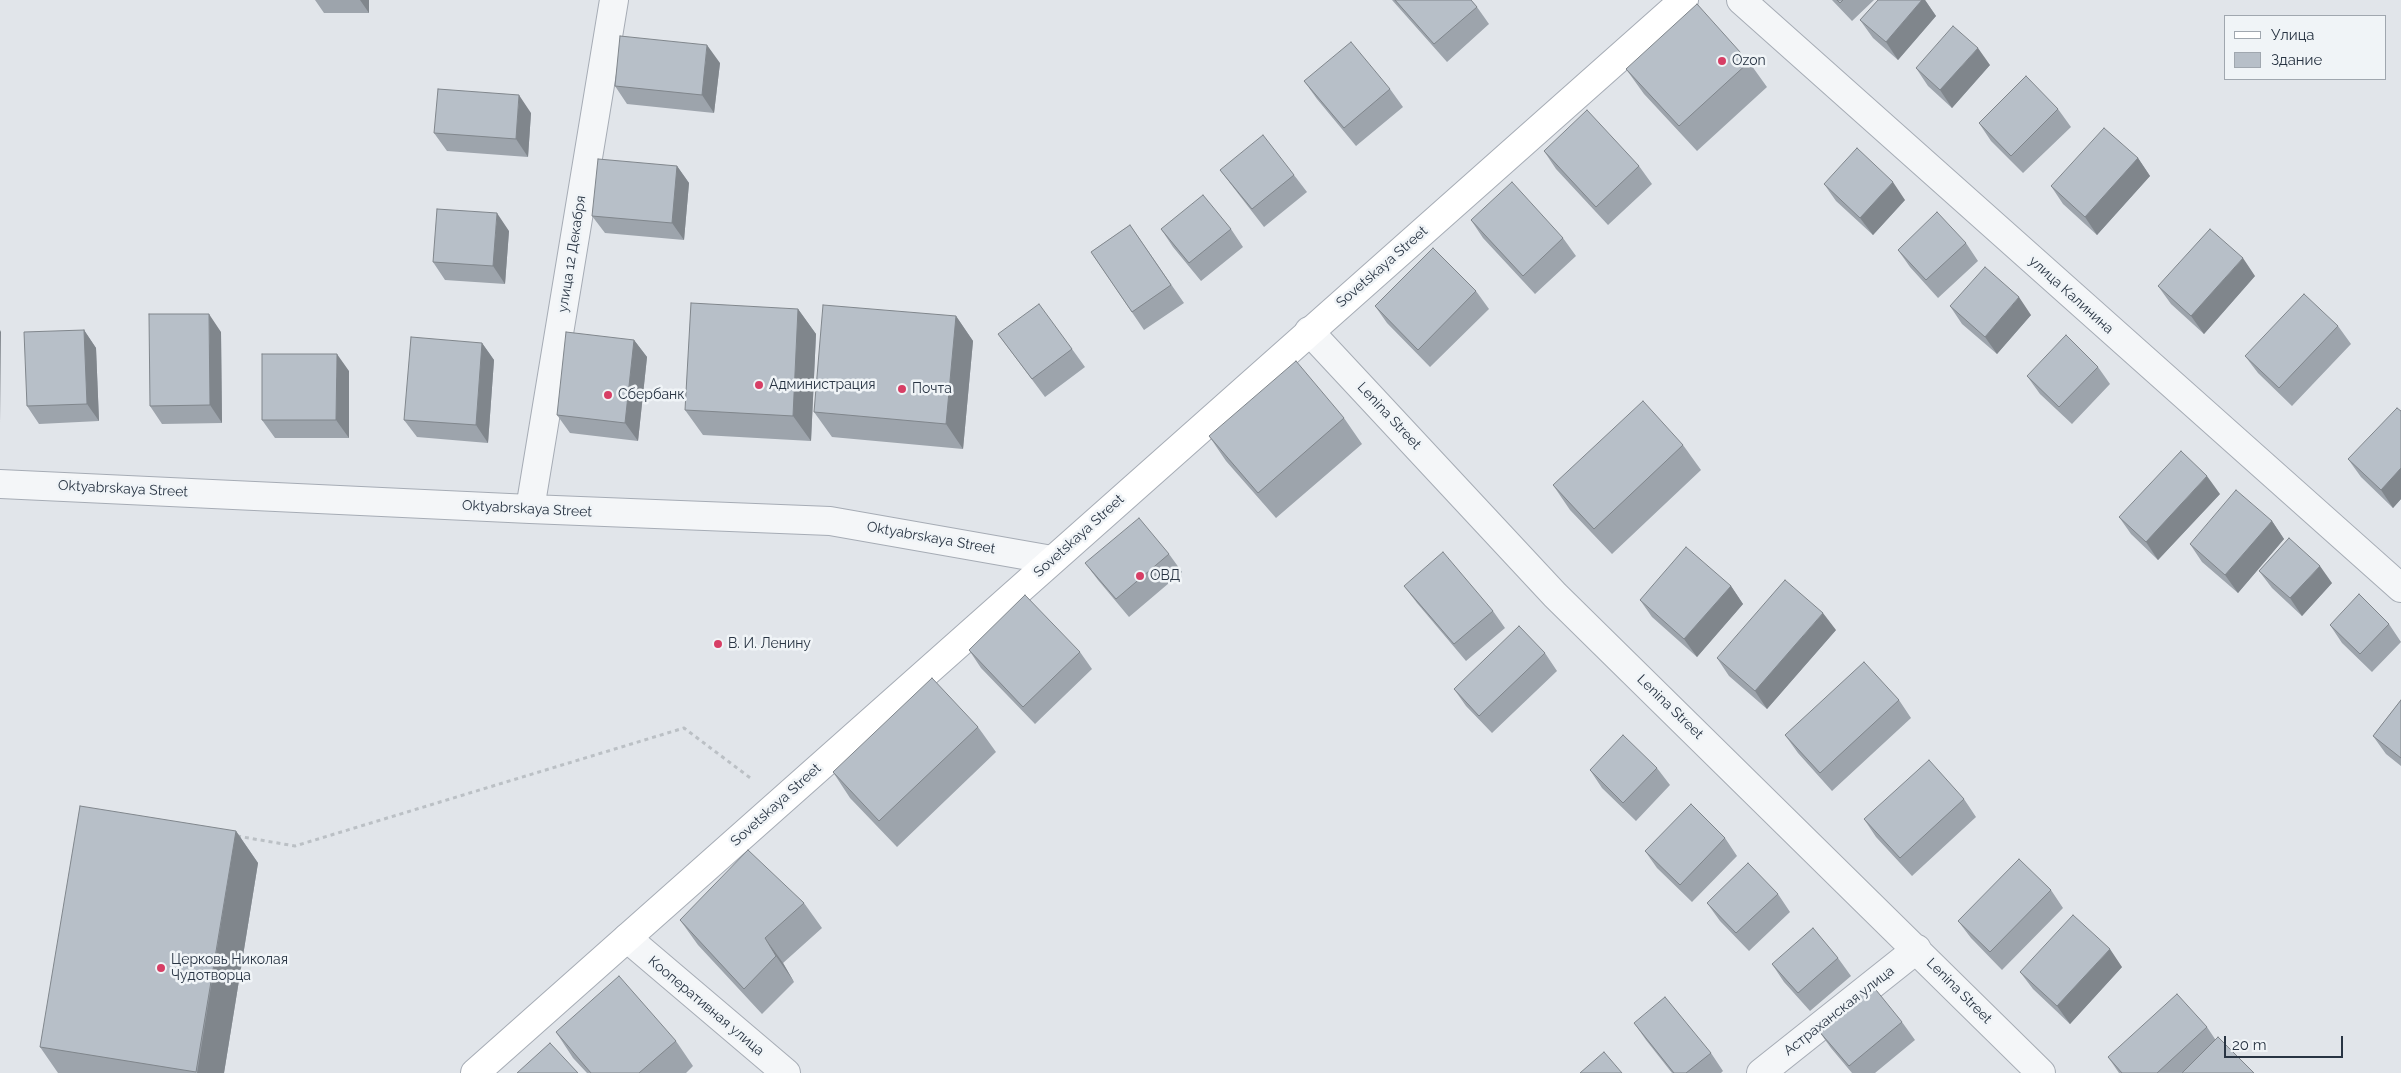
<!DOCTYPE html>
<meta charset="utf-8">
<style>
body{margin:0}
#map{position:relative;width:2401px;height:1073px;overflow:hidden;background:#e1e5ea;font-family:Raleway,sans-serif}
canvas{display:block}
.legend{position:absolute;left:2224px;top:15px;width:162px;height:65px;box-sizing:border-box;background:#f0f4f7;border:1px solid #a0a7af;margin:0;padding:6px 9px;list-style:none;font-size:15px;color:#283443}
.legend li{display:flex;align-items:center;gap:10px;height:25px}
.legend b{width:25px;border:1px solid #a0a7af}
.scale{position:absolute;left:2224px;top:1036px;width:119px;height:22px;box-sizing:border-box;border:2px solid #283443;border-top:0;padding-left:6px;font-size:15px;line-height:18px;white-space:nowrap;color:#283443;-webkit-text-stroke:4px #f0f4f7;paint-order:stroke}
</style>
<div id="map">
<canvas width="2401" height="1073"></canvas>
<ul class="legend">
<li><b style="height:6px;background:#fff"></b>Улица</li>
<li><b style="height:14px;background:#b7bfc8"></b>Здание</li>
</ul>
<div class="scale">20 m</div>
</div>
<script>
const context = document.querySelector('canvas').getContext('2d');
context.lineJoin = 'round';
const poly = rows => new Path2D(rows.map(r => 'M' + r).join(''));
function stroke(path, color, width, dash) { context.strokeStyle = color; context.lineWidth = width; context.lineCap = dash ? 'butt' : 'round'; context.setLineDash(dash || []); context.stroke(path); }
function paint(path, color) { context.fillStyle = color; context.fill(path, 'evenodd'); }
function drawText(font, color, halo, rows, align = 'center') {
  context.font = font + ' Raleway,sans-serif'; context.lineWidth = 5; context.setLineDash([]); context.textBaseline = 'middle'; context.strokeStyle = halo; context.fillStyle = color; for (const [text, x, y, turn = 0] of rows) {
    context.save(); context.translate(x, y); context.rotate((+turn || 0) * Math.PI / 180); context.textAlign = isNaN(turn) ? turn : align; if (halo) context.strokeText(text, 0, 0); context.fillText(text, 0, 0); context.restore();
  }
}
const path = poly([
 [237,836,295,846,684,728,753,780]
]);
const street = poly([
 [1741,0,2401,588],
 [1309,331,1555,595,2041,1073],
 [0,484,530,509,830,521,1052,560],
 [530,509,614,0],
 [627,938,786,1073],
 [1761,1073,1917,949]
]);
const secondary = poly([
 [475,1073,1684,0]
]);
const wall = poly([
 [315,0,369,0,369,13,324,13],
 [1392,0,1471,0,1477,7,1489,24,1447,62],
 [1832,0,1874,0,1852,21],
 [1878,0,1925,0,1936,16,1898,60,1873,38,1860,20],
 [1749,62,1767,87,1697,151,1644,94,1626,69],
 [720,63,714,113,627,104,615,86],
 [1990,65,1952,108,1928,86,1916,68],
 [1304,81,1390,89,1403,107,1356,146,1317,99],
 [2058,109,2071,127,2023,173,1991,141,1979,123],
 [531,113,528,157,447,151,434,133],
 [1544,151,1639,166,1652,184,1608,225,1556,169],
 [2138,158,2150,176,2097,235,2063,204,2051,186],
 [677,166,689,183,684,240,605,233,592,216],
 [1220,170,1294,175,1307,192,1264,227,1233,187],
 [1824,184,1905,200,1873,235,1836,201],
 [1471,220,1563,238,1576,256,1535,294,1483,238],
 [1130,225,1184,303,1144,330,1091,252],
 [1161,229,1231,229,1243,247,1201,281,1173,247],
 [509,231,505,284,445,280,433,262],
 [1966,243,1978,261,1938,298,1910,267,1898,250],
 [2255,276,2204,334,2171,304,2158,286],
 [1476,291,1489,309,1430,367,1387,323,1375,306],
 [1950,306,2031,315,1997,354,1962,324],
 [798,309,816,334,811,441,703,435,685,410],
 [956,316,973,341,963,449,832,437,814,412],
 [2338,326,2351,344,2292,406,2258,373,2245,356],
 [84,330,96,348,99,421,39,424,27,406],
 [221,332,222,423,162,424,150,406],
 [998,334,1072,349,1085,367,1045,397],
 [634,340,647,357,638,441,570,433,557,415],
 [482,343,494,360,488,443,417,437,404,420],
 [2098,367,2110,384,2072,424,2040,394,2027,376],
 [349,371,349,438,275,438,262,420],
 [2401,411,2401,499,2393,508,2361,477,2348,459],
 [1344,418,1362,444,1276,518,1226,461,1209,436],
 [1683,445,1701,470,1612,554,1570,510,1553,485],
 [2220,494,2158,560,2131,534,2119,517],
 [2272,521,2284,539,2238,593,2202,562,2190,544],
 [1169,554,1182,572,1129,617,1098,580,1085,563],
 [2259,571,2332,583,2302,616,2272,588],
 [1404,586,1493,611,1505,628,1466,661,1417,603],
 [1731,586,1743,604,1697,657,1652,617,1640,600],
 [2389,624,2401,642,2372,672,2342,643,2330,625],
 [1836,630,1767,709,1729,676,1717,658],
 [969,650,1080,652,1092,669,1035,724,981,668],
 [1545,653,1557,671,1492,733,1466,706,1454,689],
 [1899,700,1911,718,1832,791,1798,753,1785,735],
 [2401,700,2401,766,2386,754,2373,736],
 [978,727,996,752,897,847,850,798,833,772],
 [1657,768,1670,785,1636,821,1602,788,1590,770],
 [1964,799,1976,817,1912,876,1876,837,1864,819],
 [236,831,258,863,224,1073,58,1073,40,1047],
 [1725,838,1737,856,1692,902,1657,868,1645,851],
 [2051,890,2063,908,2002,970,1971,938,1958,921],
 [1778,894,1790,912,1749,951,1720,921,1707,903],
 [804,903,822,928,783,963,794,982,762,1014,698,945,680,920],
 [1838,958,1851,976,1810,1011,1784,982,1772,964],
 [2122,967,2070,1024,2033,989,2020,972],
 [1902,1022,1915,1040,1875,1073,1852,1073,1831,1048,1818,1030],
 [1634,1023,1711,1053,1723,1071,1721,1073,1672,1073,1646,1040],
 [2207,1027,2215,1039,2254,1073,2119,1073,2108,1057],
 [556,1032,676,1041,693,1066,686,1073,587,1073,573,1058]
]);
const shadedWall = poly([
 [360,0,369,0,369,13],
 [1922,0,1925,0,1936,16,1898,60,1886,42],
 [707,45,720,63,714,113,702,95],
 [1978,48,1990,65,1952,108,1940,90],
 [519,95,531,113,528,157,516,139],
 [2138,158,2150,176,2097,235,2085,217],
 [677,166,689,183,684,240,672,223],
 [1893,182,1905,200,1873,235,1860,218],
 [497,213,509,231,505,284,493,266],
 [2243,258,2255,276,2204,334,2191,316],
 [2019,297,2031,315,1997,354,1985,337],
 [798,309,816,334,811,441,793,416],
 [209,314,221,332,222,423,210,405],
 [956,316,973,341,963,449,946,424],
 [0,330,1,332,0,423],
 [84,330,96,348,99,421,87,404],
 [634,340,647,357,638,441,625,423],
 [482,343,494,360,488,443,476,425],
 [337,354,349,371,349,438,336,420],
 [2401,468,2401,499,2393,508,2381,490],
 [2207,476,2220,494,2158,560,2146,542],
 [2272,521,2284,539,2238,593,2225,575],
 [2320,566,2332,583,2302,616,2290,598],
 [1731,586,1743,604,1697,657,1684,639],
 [1823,613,1836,630,1767,709,1755,691],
 [236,831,258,863,224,1073,197,1073],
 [765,938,783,963,794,982,776,956],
 [2110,949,2122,967,2070,1024,2057,1006]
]);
const building = poly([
 [1395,0,1471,0,1477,7,1434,44,1395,0],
 [1837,0,1843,0,1840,3,1837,0],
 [1878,0,1922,0,1886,42,1860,20,1878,0],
 [1697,4,1749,62,1679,126,1626,69,1697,4],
 [1953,26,1978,48,1940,90,1916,68,1953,26],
 [620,36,707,45,702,95,615,86,620,36],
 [1351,42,1390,89,1344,128,1304,81,1351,42],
 [2026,76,2058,109,2011,156,1979,123,2026,76],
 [438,89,519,95,516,139,434,133,438,89],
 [1587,110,1639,166,1596,207,1544,151,1587,110],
 [2104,128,2138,158,2085,217,2051,186,2104,128],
 [1263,135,1294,175,1252,209,1220,170,1263,135],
 [1857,148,1893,182,1860,218,1824,184,1857,148],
 [598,159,677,166,672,223,592,216,598,159],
 [1512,182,1563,238,1523,276,1471,220,1512,182],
 [1203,195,1231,229,1189,263,1161,229,1203,195],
 [437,209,497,213,493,266,433,262,437,209],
 [1937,212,1966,243,1926,280,1898,250,1937,212],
 [1130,225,1171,285,1132,312,1091,252,1130,225],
 [2210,229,2243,258,2191,316,2158,286,2210,229],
 [1433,248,1476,291,1418,350,1375,306,1433,248],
 [1985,267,2019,297,1985,337,1950,306,1985,267],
 [2304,294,2338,326,2279,388,2245,356,2304,294],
 [691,303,798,309,793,416,685,410,691,303],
 [1039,304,1072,349,1032,379,998,334,1039,304],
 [823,305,956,316,946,424,814,412,823,305],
 [149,314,209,314,210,405,150,406,149,314],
 [84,330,87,404,27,406,24,332,84,330],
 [566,332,634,340,625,423,557,415,566,332],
 [2066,335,2098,367,2059,407,2027,376,2066,335],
 [411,337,482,343,476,425,404,420,411,337],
 [262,354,337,354,336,420,262,420,262,354],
 [1296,361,1344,418,1258,493,1209,436,1296,361],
 [1643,401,1683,445,1594,529,1553,485,1643,401],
 [2397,408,2401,411,2401,468,2381,490,2348,459,2397,408],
 [2181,451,2207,476,2146,542,2119,517,2181,451],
 [2236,490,2272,521,2225,575,2190,544,2236,490],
 [1139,518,1169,554,1116,599,1085,563,1139,518],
 [2289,538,2320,566,2290,598,2259,571,2289,538],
 [1686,547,1731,586,1684,639,1640,600,1686,547],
 [1443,552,1493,611,1454,644,1404,586,1443,552],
 [1785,580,1823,613,1755,691,1717,658,1785,580],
 [2359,594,2389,624,2360,654,2330,625,2359,594],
 [1025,595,1080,652,1023,707,969,650,1025,595],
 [1519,626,1545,653,1479,716,1454,689,1519,626],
 [1864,662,1899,700,1820,773,1785,735,1864,662],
 [932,678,978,727,879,821,833,772,932,678],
 [2401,700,2401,758,2373,736,2401,700],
 [1623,735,1657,768,1623,803,1590,770,1623,735],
 [1929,760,1964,799,1900,858,1864,819,1929,760],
 [1691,804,1725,838,1680,885,1645,851,1691,804],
 [80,806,236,831,196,1072,40,1047,80,806],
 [748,850,804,903,765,938,776,956,744,989,680,920,748,850],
 [2019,859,2051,890,1990,952,1958,921,2019,859],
 [1748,863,1778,894,1736,933,1707,903,1748,863],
 [2073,915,2110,949,2057,1006,2020,972,2073,915],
 [1813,928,1838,958,1798,993,1772,964,1813,928],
 [619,976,676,1041,639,1073,591,1073,556,1032,619,976],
 [1872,985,1902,1022,1849,1066,1818,1030,1872,985],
 [2177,994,2207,1027,2157,1073,2122,1073,2108,1057,2177,994],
 [1665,997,1711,1053,1686,1073,1674,1073,1634,1023,1665,997],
 [2218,1037,2254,1073,2182,1073,2218,1037],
 [550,1043,578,1073,517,1073,550,1043],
 [1604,1052,1622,1073,1580,1073,1604,1052]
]);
const markers = [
 [1722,61,5,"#d73e65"],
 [759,385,5,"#d73e65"],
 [902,389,5,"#d73e65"],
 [608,395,5,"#d73e65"],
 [1140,576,5,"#d73e65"],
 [718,644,5,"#d73e65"],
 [161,968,5,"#d73e65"]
];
const poiNames = [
 ["Ozon",1732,61],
 ["Администрация",769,385],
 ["Почта",912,389],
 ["Сбербанк",618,395],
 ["ОВД",1150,576],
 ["В. И. Ленину",728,644],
 ["Церковь Николая",171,960],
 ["Чудотворца",171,976]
];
const streetNames = [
 ["улица 12 Декабря",572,254,-81],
 ["Sovetskaya Street",1382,267,-41],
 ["улица Калинина",2071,295,42],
 ["Lenina Street",1389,416,47],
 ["Oktyabrskaya Street",123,489,3],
 ["Oktyabrskaya Street",527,509,3],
 ["Sovetskaya Street",1079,536,-42],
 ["Oktyabrskaya Street",931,538,10],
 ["Lenina Street",1670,707,44],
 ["Sovetskaya Street",776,805,-42],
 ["Lenina Street",1959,991,45],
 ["Кооперативная улица",706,1006,40],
 ["Астраханская улица",1839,1011,-38]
];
stroke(street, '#a6acb5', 30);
stroke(secondary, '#a6acb5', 30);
stroke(path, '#bbc0c5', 3, [4, 4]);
stroke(street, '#f4f6f8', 28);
stroke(secondary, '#fff', 28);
paint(wall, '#9da4ac');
paint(shadedWall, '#80868c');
paint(building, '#b7bfc8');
stroke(building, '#80868c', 1);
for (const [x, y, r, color] of markers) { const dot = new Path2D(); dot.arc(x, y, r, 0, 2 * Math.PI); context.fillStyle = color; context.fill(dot); stroke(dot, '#f0f4f7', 2); }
drawText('14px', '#283443', '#f0f4f7', poiNames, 'left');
drawText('14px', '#283443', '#f0f4f7', streetNames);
</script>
